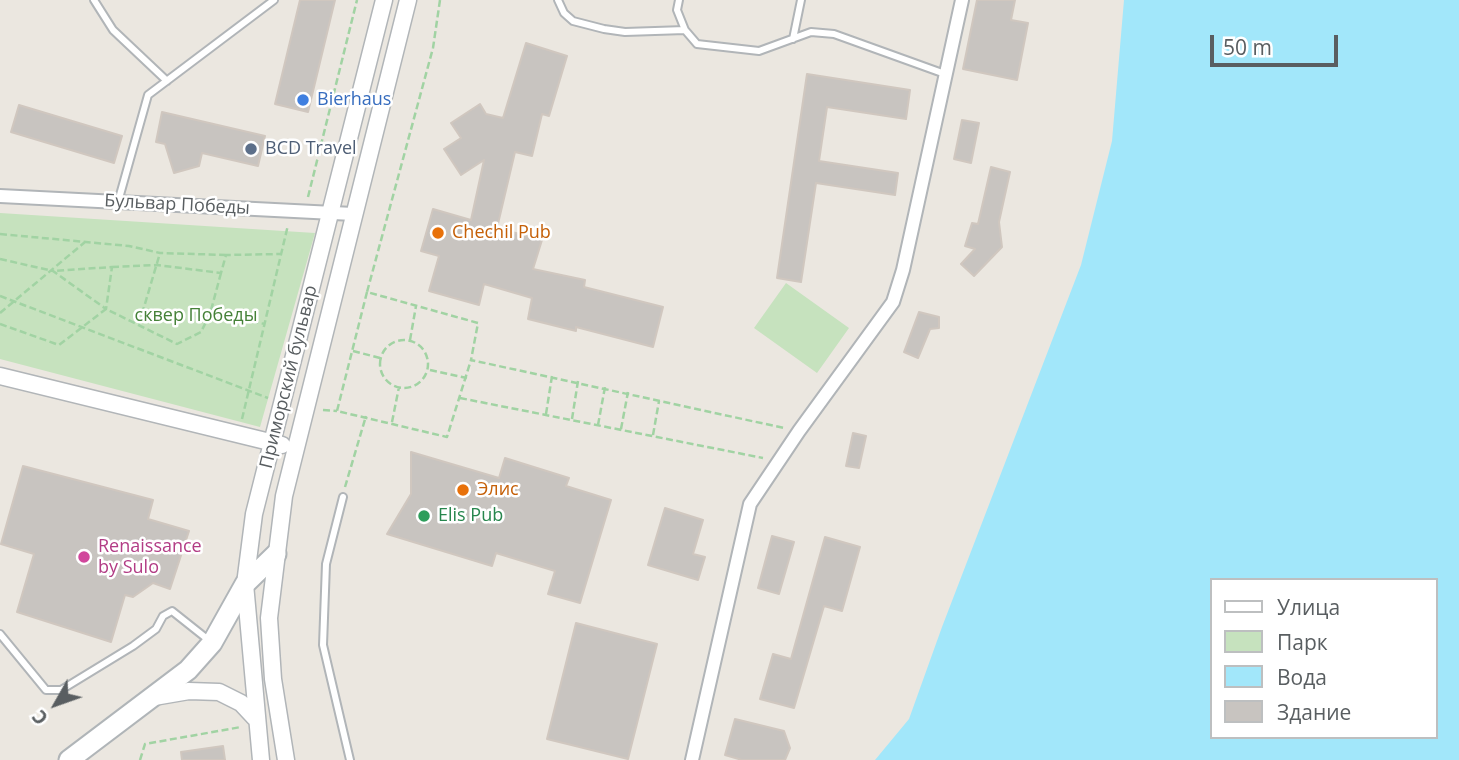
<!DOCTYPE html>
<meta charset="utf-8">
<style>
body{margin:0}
#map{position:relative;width:1459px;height:760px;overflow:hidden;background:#ebe7e0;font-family:"Open Sans",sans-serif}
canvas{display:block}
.legend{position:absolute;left:1210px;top:578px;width:228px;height:161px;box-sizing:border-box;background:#fff;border:2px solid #bdbfc0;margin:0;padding:9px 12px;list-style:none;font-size:21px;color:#595e61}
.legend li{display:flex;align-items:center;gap:14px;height:35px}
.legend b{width:35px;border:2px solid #bdbfc0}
.north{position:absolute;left:21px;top:669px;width:70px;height:70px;-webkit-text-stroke:5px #fff;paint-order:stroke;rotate:230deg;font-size:19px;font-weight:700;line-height:28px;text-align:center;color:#595e61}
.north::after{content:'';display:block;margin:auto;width:24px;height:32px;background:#595e61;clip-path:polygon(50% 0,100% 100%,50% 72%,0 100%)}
.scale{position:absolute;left:1210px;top:35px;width:128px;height:32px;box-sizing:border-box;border:4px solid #595e61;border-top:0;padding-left:9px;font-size:21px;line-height:24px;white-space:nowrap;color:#595e61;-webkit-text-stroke:5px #fff;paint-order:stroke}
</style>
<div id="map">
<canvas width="1459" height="760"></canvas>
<ul class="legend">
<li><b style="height:9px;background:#fff"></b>Улица</li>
<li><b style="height:19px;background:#c6e2be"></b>Парк</li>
<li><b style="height:19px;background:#a2e7fa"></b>Вода</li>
<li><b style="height:19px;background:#c8c4c0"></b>Здание</li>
</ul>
<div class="north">С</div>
<div class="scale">50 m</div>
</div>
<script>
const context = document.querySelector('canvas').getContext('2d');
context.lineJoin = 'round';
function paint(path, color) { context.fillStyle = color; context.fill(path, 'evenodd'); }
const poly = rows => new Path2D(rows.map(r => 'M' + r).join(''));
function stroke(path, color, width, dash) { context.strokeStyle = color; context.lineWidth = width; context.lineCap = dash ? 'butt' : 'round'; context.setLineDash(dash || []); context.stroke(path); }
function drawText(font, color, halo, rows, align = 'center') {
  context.font = font + ' "Open Sans",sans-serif'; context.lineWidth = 5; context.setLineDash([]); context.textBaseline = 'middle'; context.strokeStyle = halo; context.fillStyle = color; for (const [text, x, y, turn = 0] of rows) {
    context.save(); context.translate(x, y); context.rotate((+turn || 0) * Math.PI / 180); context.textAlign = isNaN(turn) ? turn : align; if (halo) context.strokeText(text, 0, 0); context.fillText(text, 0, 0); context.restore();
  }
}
const green = poly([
 [0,213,315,233,260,427,0,359],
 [786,283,849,328,817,373,754,328]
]);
const water = poly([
 [1124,0,1459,0,1459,760,875,760,909,719,942,627,1081,265,1112,141],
 [1212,580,1436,580,1436,737,1212,737]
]);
const building = poly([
 [300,0,335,0,308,112,275,104,300,0],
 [977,0,1015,0,1011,20,1028,23,1017,80,963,69,977,0],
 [526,43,567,56,549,116,542,114,532,156,515,152,497,228,542,240,533,269,585,280,584,287,663,307,653,347,576,327,576,331,528,319,532,298,484,284,479,305,429,291,439,256,421,251,433,209,471,220,484,160,461,175,444,149,461,138,451,123,480,104,486,114,503,118,526,43],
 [807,74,910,90,906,119,827,107,819,161,898,173,895,195,816,183,801,282,777,278,807,74],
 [19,105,122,136,114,163,11,132,19,105],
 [162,112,265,136,258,166,202,153,199,166,174,173,165,144,156,142,162,112],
 [962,120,979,123,971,163,954,159,962,120],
 [991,167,1010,172,999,222,1002,247,974,276,961,264,975,249,965,246,972,223,978,224,991,167],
 [919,312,939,317,939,328,930,329,918,358,904,352,919,312],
 [853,433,866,436,859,468,846,466,853,433],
 [411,452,499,478,505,458,569,478,566,486,611,500,580,603,548,594,555,571,496,553,492,566,387,534,411,494,411,452],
 [23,466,153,500,148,519,189,531,170,589,153,583,133,597,125,595,111,642,17,612,34,554,1,544,23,466],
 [665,508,703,520,693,554,705,557,698,580,648,565,665,508],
 [772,536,794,542,779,594,758,588,772,536],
 [825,537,860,547,842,611,824,606,794,708,760,699,773,654,791,659,825,537],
 [576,623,657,644,628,759,547,739,576,623],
 [735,719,784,731,790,748,785,760,742,760,725,755,735,719],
 [223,746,225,760,182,760,181,752,223,746]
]);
const path = poly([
 [440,0,433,48,367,292,478,323,471,360,784,428],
 [308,197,357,0],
 [0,234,129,246,160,253,226,255],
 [0,259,53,271,106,309,112,267,53,271],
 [112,267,157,265,221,273,226,255,280,254],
 [367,292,337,411,447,437,471,360],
 [0,296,268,398],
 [0,313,85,242],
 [210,314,265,324],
 [0,324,59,345,106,309,177,344,201,332,210,314,221,273],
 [139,324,160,253],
 '380 364a24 24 0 1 1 48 0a24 24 0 1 1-48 0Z',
 [410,340,416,306],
 [353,351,380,358],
 [430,370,467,378],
 [460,398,763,458],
 [323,410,337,411],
 [546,414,552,376],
 [242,419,288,225],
 [572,419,578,381],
 [392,422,399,387],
 [598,425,605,387],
 [621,429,628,392],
 [653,435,659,401],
 [345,487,366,416],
 [140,760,145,744,241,727]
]);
const service = poly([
 [94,0,113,30,167,81],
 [558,0,564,13,573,21,604,29,625,32,685,30],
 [679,0,677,10,685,30,697,44,759,51,811,32,834,34,945,74],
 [793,39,801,0],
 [118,202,148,95,274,0],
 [343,497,326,564,323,645,350,760],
 [0,634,46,690,61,690,133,646,156,629,163,616,172,611,211,642]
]);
const minor = poly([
 [0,196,353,214],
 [692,760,750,504,799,431,893,302,903,270,962,0]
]);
const tertiary = poly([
 [0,376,282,445],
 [154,697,189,691,219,692,241,703,255,718],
 [261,760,245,584,254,514,384,0],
 [286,760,273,679,269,618,284,496,408,0]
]);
const secondary = poly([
 [69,760,188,670,212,643,245,584,276,554]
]);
const markers = [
 [303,100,7,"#3f7fe0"],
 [251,149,7,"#5c6f8a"],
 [438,233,7,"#e8710a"],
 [463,490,7,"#e8710a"],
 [424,516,7,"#2e9e5b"],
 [84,557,7,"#d1479c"]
];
const shopNames = [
 ["Bierhaus",317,100]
];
const serviceNames = [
 ["BCD Travel",265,149]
];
const streetNames = [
 ["Бульвар Победы",177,205,3],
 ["Приморский бульвар",289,377,-76]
];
const foodNames = [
 ["Chechil Pub",452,233],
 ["Элис",477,490]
];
const parkNames = [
 ["сквер Победы",196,316]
];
const leisureNames = [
 ["Elis Pub",438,516]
];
const hotelNames = [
 ["Renaissance",98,547],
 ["by Sulo",98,568]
];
paint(green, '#c6e2be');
paint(water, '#a2e7fa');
paint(building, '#c8c4c0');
stroke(building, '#d0c7bf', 2);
stroke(service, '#b1b5b8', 10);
stroke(minor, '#b1b5b8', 16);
stroke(tertiary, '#b1b5b8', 19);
stroke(secondary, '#b0b5b8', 23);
stroke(path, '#a1d3a3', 2.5, [7, 3.5]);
stroke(service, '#fff', 6);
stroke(minor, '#fff', 12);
stroke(tertiary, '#fff', 16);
stroke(secondary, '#fff', 19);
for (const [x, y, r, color] of markers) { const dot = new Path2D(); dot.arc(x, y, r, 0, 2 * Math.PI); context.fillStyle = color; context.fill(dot); stroke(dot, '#fff', 2.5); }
drawText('18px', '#366cbe', '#fff', shopNames, 'left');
drawText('18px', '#4e5e75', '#fff', serviceNames, 'left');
drawText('18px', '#595e61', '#fff', streetNames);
drawText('18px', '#c56008', '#fff', foodNames, 'left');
drawText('18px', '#458138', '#fff', parkNames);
drawText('18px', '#27864d', '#fff', leisureNames, 'left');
drawText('18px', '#b23c85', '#fff', hotelNames, 'left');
</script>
